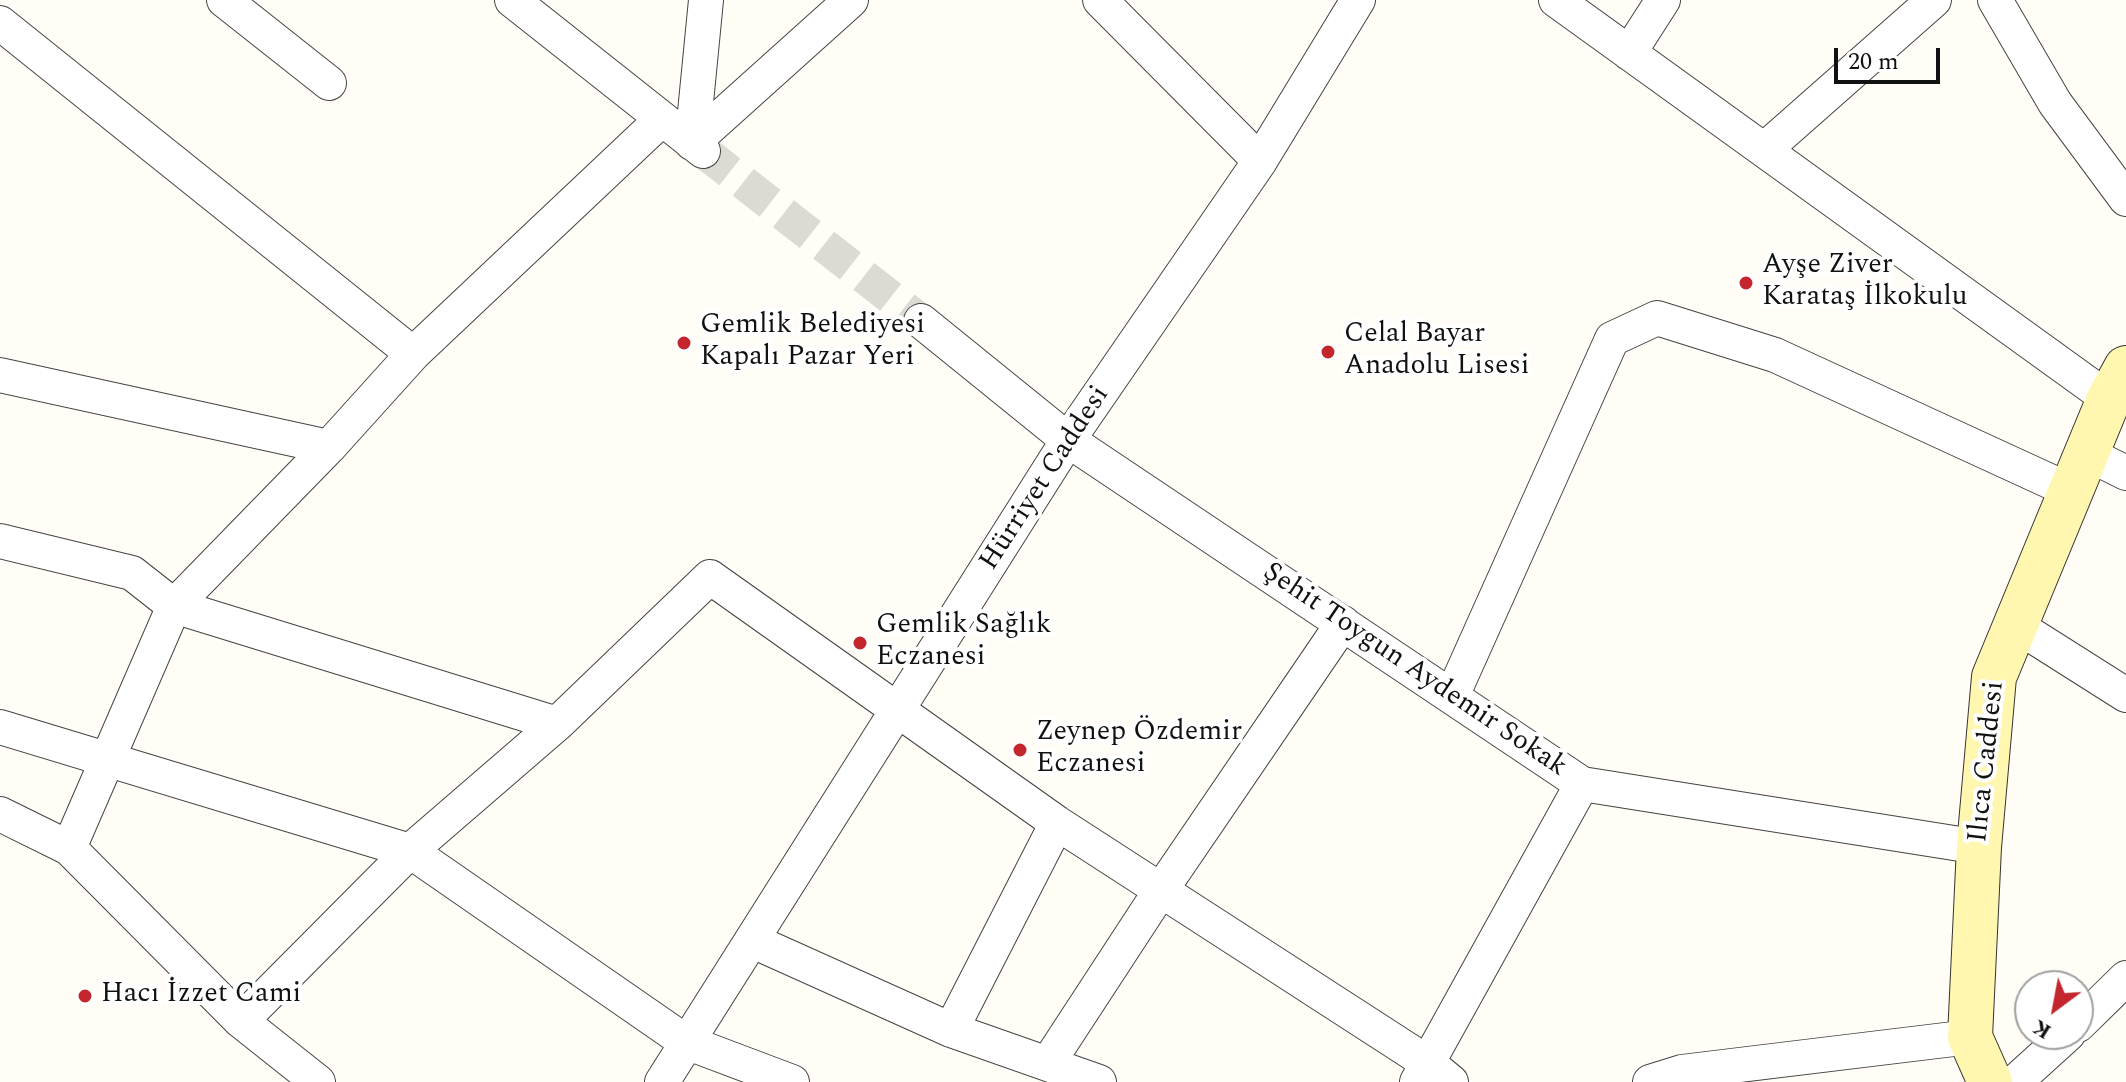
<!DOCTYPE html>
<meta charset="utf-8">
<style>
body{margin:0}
#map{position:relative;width:2126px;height:1082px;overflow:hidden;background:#fffdf5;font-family:Spectral,serif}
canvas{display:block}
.north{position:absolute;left:2014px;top:970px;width:80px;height:80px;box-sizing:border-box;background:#fff;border:2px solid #a0a0a0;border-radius:50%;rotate:212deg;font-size:22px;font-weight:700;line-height:32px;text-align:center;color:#111}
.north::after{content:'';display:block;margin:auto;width:28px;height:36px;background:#c4262e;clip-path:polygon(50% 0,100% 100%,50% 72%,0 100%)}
.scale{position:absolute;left:1834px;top:48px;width:106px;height:36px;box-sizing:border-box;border:4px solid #111;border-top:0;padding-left:10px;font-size:24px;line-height:28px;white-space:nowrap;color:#111;-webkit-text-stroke:6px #fff;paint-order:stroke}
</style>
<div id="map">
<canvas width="2126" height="1082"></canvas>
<div class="north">K</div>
<div class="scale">20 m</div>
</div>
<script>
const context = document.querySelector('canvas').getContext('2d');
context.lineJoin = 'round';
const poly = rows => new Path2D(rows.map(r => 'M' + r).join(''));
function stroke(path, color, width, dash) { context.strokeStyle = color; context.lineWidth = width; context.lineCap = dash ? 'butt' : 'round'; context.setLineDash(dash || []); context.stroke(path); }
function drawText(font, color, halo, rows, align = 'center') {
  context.font = font + ' Spectral,serif'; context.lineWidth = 8; context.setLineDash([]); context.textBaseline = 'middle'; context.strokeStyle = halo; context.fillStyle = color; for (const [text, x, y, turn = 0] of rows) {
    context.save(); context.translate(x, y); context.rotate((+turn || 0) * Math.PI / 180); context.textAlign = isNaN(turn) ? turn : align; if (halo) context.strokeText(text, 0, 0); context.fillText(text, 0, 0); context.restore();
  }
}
const streetTunnel = poly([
 [703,151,921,321]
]);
const street = poly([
 [224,0,329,83],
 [512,0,703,151],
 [1100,0,1260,161],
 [1556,0,2109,399],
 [1995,0,2055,103,2126,199],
 [0,23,413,354],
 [1629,53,1663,0],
 [692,143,851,0],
 [692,143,706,0],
 [1764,150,1934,0],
 [921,321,1068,440,1582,784,1979,847],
 [0,375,329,447],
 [2086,453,2126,473],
 [0,541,132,573,174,606,557,724],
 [2017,626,2126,695],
 [1452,696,1612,339,1657,318,1775,355,2071,491],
 [0,727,410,851,686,1042,792,1082],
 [0,814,69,848,241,1021,318,1082],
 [69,848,174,606,329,447,413,354,662,119],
 [753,941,951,1030,1099,1082],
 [241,1021,410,851,557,724,710,577,1057,823,1428,1063,1451,1082],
 [2078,1025,2126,978],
 [951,1030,1057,823],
 [1048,1063,1161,890,1343,623],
 [662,1082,1068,440,1260,161,1358,0],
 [1417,1082,1582,784],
 [1650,1082,1682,1072,1970,1037],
 [2015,1082,2068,1034]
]);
const secondary = poly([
 [1990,1082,1970,1037,1979,847,1994,677,2109,399,2126,368]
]);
const markers = [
 [1746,283,8,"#c4262e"],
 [684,343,8,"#c4262e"],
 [1328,352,8,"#c4262e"],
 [860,643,8,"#c4262e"],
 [1020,750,8,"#c4262e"],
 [85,996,8,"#c4262e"]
];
const poiNames = [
 ["Ayşe Ziver",1762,267],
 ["Karataş İlkokulu",1762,299],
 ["Gemlik Belediyesi",700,327],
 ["Kapalı Pazar Yeri",700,359],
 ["Celal Bayar",1344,336],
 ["Anadolu Lisesi",1344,368],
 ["Gemlik Sağlık",876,627],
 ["Eczanesi",876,659],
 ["Zeynep Özdemir",1036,734],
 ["Eczanesi",1036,766],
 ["Hacı İzzet Cami",101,996]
];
const streetNames = [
 ["Hürriyet Caddesi",1046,479,-57],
 ["Şehit Toygun Aydemir Sokak",1414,671,34],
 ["Ilıca Caddesi",1988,762,-84]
];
stroke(streetTunnel, '#dbdad3', 34, [34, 17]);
stroke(street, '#444', 36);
stroke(secondary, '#333', 46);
stroke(street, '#fff', 34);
stroke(secondary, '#fff6b0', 44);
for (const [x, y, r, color] of markers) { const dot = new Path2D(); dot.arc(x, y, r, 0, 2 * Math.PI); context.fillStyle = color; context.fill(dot); stroke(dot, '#fff', 3); }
drawText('28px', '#111', '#fff', poiNames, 'left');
drawText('28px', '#111', '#fff', streetNames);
</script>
